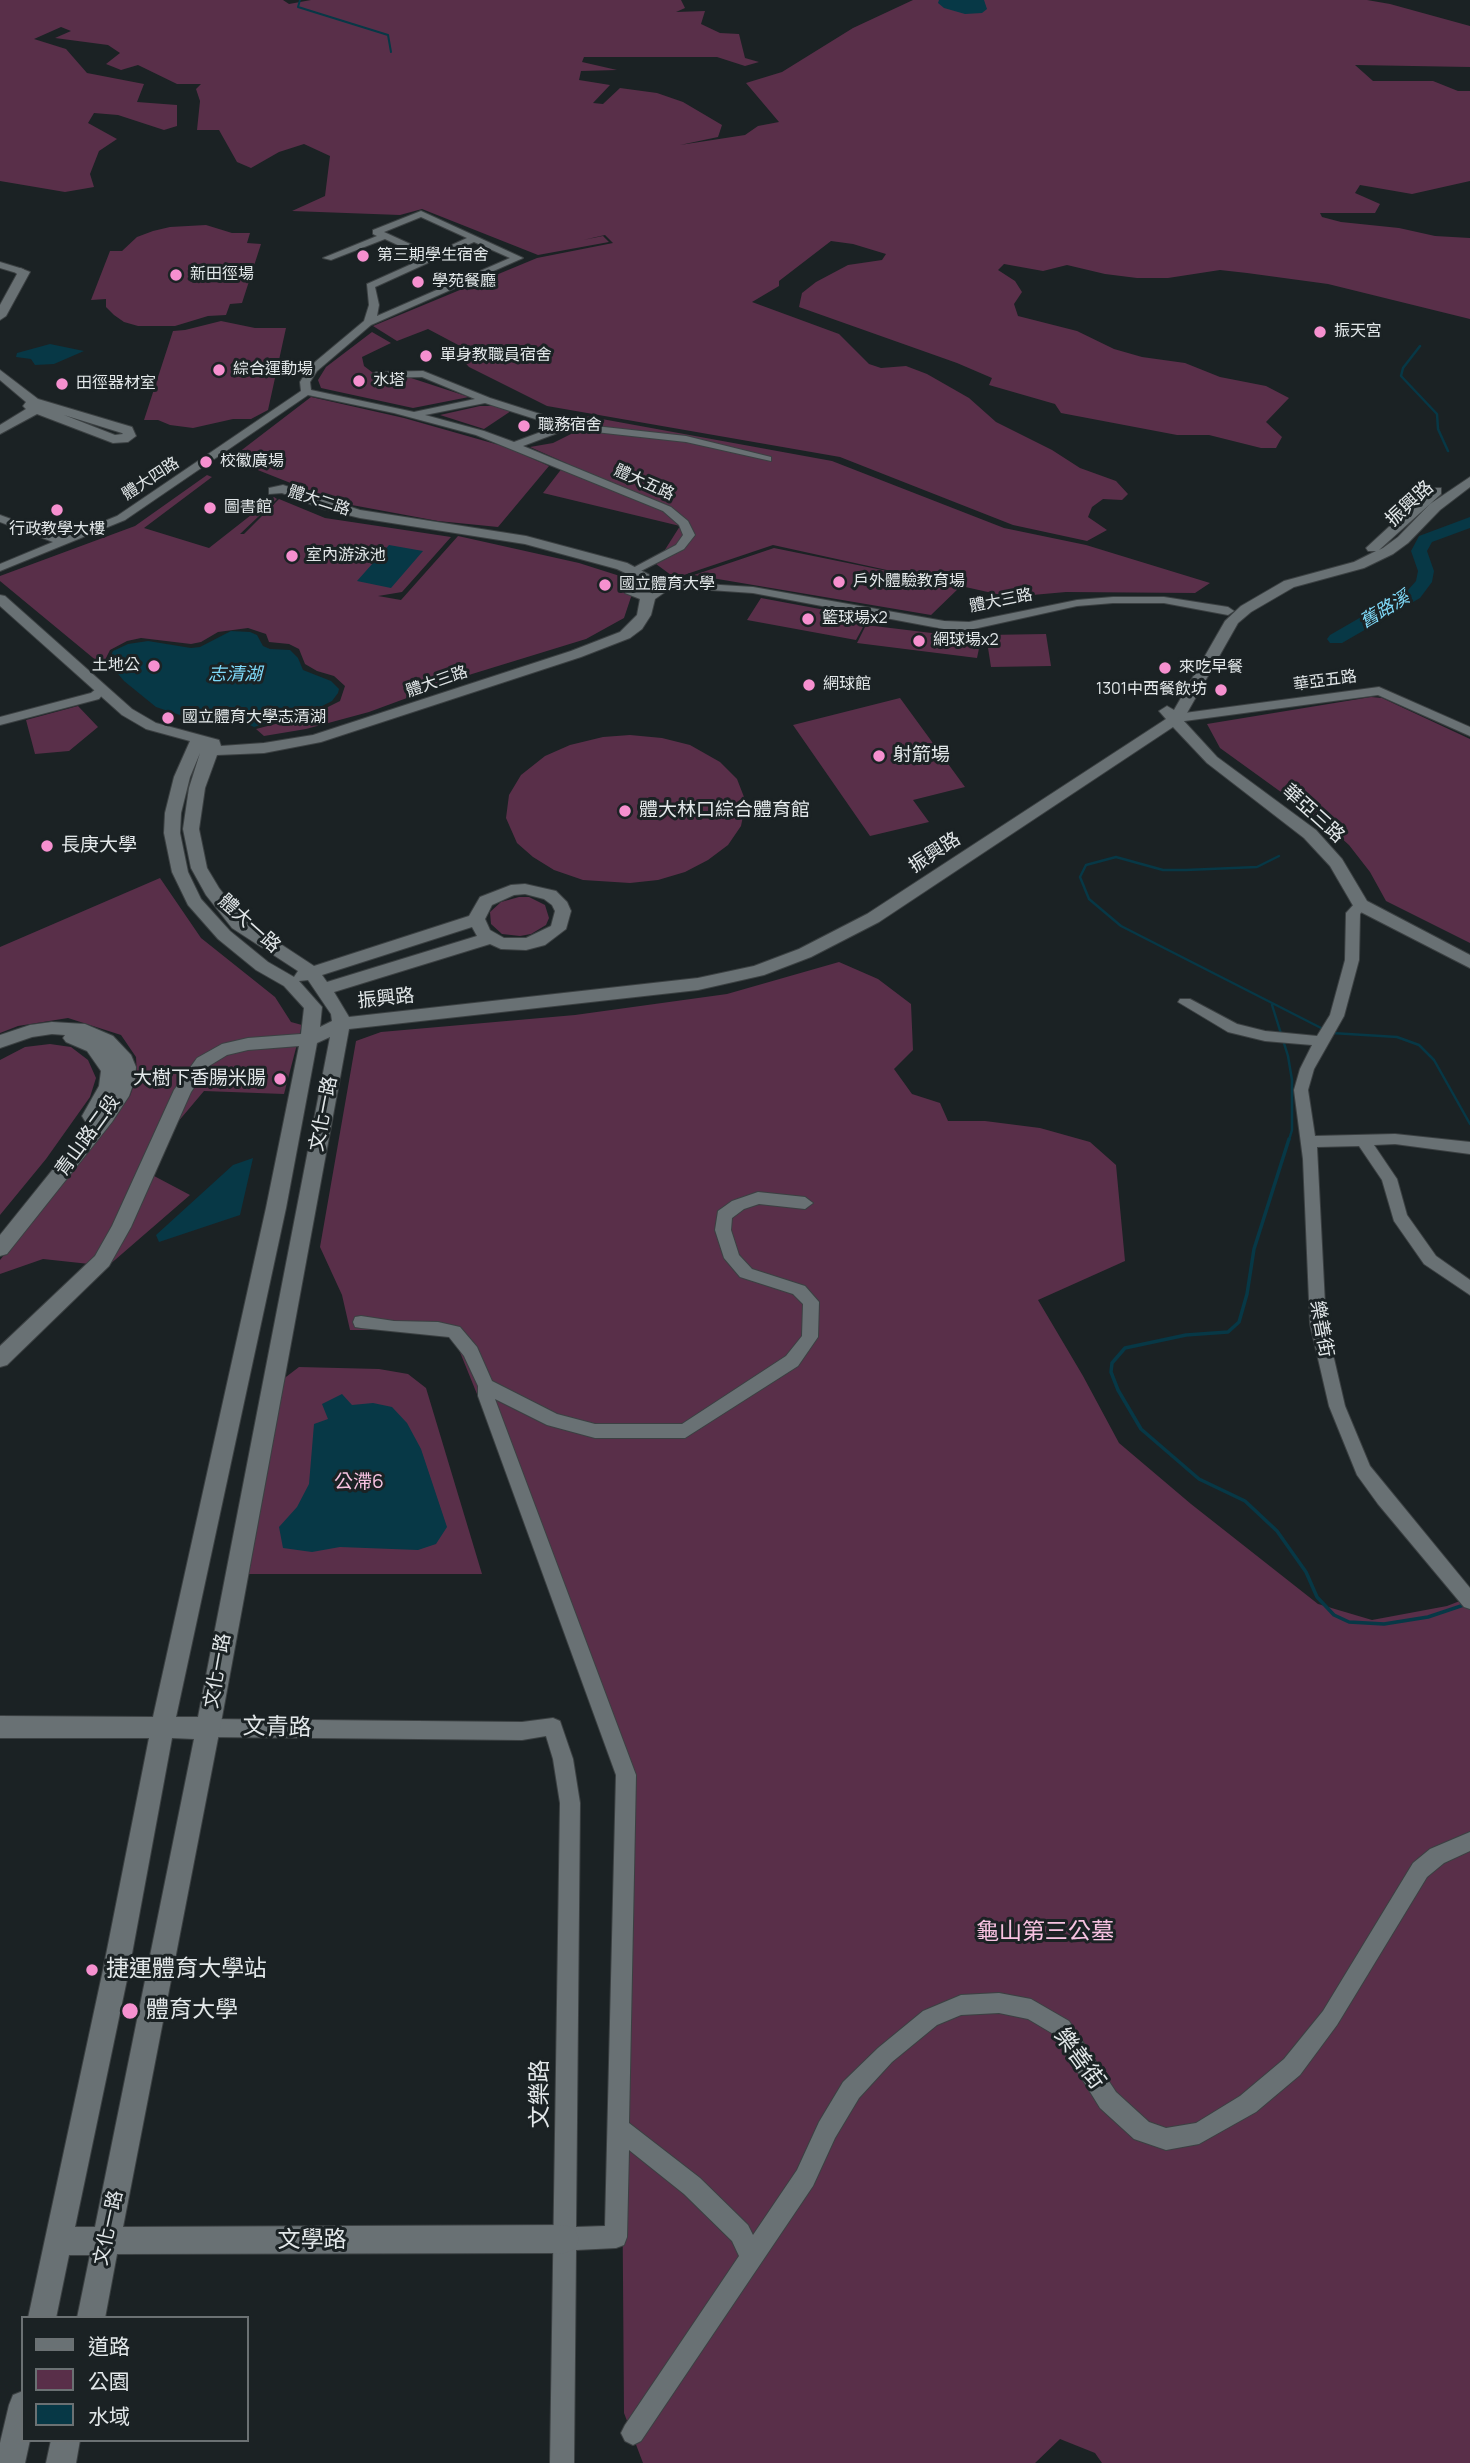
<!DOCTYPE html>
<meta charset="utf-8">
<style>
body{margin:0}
#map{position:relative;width:1470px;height:2463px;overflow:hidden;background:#1b2224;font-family:Manrope,"Noto Sans TC",sans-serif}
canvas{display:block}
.legend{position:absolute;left:21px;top:2316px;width:228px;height:126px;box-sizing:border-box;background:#1b2224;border:2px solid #6b7173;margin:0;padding:9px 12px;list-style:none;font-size:21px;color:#e2e7e9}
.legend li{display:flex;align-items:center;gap:14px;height:35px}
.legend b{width:35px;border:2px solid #6b7173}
</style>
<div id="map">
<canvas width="1470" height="2463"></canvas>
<ul class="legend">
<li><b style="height:9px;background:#697174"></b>道路</li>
<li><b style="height:19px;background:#592f49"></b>公園</li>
<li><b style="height:19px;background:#073846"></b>水域</li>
</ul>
</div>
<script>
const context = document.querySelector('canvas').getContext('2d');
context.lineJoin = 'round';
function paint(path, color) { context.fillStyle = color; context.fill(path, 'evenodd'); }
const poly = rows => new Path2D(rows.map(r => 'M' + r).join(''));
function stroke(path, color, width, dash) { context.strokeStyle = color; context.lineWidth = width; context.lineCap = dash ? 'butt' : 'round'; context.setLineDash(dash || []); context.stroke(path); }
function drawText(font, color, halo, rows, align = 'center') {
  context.font = font + ' Manrope,"Noto Sans TC",sans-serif'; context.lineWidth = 6; context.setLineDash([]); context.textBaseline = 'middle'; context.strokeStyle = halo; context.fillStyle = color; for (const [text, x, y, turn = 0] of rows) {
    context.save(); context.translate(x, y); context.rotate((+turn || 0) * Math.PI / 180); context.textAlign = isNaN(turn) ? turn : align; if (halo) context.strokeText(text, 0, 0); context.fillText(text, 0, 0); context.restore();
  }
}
const green = poly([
 [0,0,283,0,289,4,311,0,681,0,685,8,676,12,705,11,701,24,720,33,739,34,745,58,759,62,745,66,717,57,584,57,582,62,617,70,581,71,579,80,610,85,593,103,603,104,620,88,657,93,683,102,722,125,718,137,680,145,745,135,758,126,779,122,746,83,782,72,853,28,913,0,1367,0,1390,4,1470,26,1470,67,1355,65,1373,81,1433,81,1458,91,1470,91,1470,181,1412,194,1360,185,1355,193,1380,204,1375,213,1320,213,1322,217,1341,222,1399,228,1435,236,1470,238,1470,319,1328,284,1247,273,1220,270,1168,278,1137,278,1105,274,1067,265,1043,271,1004,264,998,270,1015,281,1022,292,1014,304,1018,316,1077,331,1114,349,1142,357,1185,363,1220,377,1266,386,1289,398,1266,422,1282,437,1276,448,1261,448,1209,435,1177,435,1061,413,1055,404,989,385,992,378,957,363,799,307,802,293,816,282,848,265,882,260,886,254,853,244,831,241,779,281,779,286,752,302,839,334,869,364,881,368,906,366,927,374,969,398,996,422,1052,450,1080,468,1116,481,1128,494,1122,500,1103,499,1092,507,1088,517,1107,530,1087,541,1013,525,840,457,547,406,469,367,459,356,462,347,428,329,397,341,373,326,537,258,613,243,605,235,583,240,603,236,609,242,538,255,422,209,400,215,292,211,325,196,330,156,304,144,279,152,251,168,237,162,219,130,197,130,200,101,196,89,201,84,177,84,138,65,121,70,106,64,120,53,108,45,55,38,71,31,61,27,34,39,66,49,87,73,144,84,137,102,177,105,177,126,164,130,118,115,94,113,88,123,117,139,99,151,90,174,94,187,65,192,0,181],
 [206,225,232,233,250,233,247,243,261,244,242,303,230,304,226,315,208,316,175,326,138,326,124,322,114,315,106,307,106,299,91,300,110,251,122,251,137,237,153,231,170,227],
 [221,321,255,328,286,328,268,410,251,419,233,419,193,428,170,425,158,420,144,420,173,331,185,330],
 [372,332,391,343,362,357,364,366,381,379,408,377,469,397,413,408,321,388,318,380,326,367],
 [311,397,404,418,506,447,549,466,498,527,438,521,341,503,230,459],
 [480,406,497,406,511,411,484,429,440,415],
 [580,415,832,461,1004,528,1086,545,1210,583,1195,593,1066,592,1010,597,961,586,931,615,694,575,774,548,946,583,773,545,675,578,656,564,680,526,543,493,566,463,530,447,553,443,571,434],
 [207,475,212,477,144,528,209,548,274,497,277,499,240,534,244,534,279,499,325,518,451,537,402,592,378,596,401,600,458,536,579,563,623,577,632,594,624,618,586,639,472,674,369,712,306,729,264,736,256,729,314,714,340,701,345,686,334,676,317,671,305,664,299,649,289,644,269,642,266,634,248,628,218,632,201,642,191,644,141,638,127,641,110,650,105,660,98,662,0,581,0,576,135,526],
 [761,598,868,618,856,640,747,620],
 [866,625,981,639,977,658,857,643],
 [1046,634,1051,666,991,667,986,635],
 [1371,697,1382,698,1470,739,1470,943,1386,901,1370,872,1349,845,1328,826,1220,748,1207,724],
 [900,698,965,787,913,800,929,822,870,836,793,725],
 [78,706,98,727,69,751,35,754,26,720],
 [630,735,662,738,690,745,720,762,737,779,744,797,743,816,741,826,728,845,708,860,685,872,658,880,630,883,583,880,554,870,533,857,517,843,506,818,509,795,521,775,545,756,570,745,603,737],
 [160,878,201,938,275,997,291,1022,302,1025,284,1094,204,1091,139,1168,190,1195,108,1266,43,1259,0,1274,0,1260,130,1096,137,1076,136,1057,121,1035,68,1018,18,1026,0,1033,0,947],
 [519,897,529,897,545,905,549,918,546,925,531,934,520,936,502,934,491,924,490,912,501,902],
 [839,962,878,979,911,1004,913,1050,894,1069,912,1094,940,1103,948,1121,985,1121,1040,1128,1090,1142,1116,1165,1125,1261,1038,1300,1083,1376,1119,1443,1191,1504,1318,1604,1372,1620,1447,1606,1470,1597,1470,2463,1102,2463,1095,2453,1060,2439,1035,2463,643,2463,624,2413,619,1744,451,1330,350,1330,342,1295,320,1247,356,1041,381,1032,575,1015,727,994],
 [50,1044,71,1047,88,1060,96,1078,90,1097,46,1159,0,1215,0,1060,25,1047],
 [299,1367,379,1369,408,1374,426,1388,482,1574,248,1574,282,1380]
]);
const water = poly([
 [939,0,984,0,987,9,982,13,965,14,944,8,938,3],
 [50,344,84,351,54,364,35,365,31,359,16,357,17,353],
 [389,545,423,551,391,588,357,581],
 [231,631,250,632,257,635,263,646,270,649,290,650,298,658,303,670,331,681,339,689,338,693,332,701,318,708,254,727,231,716,195,720,156,707,124,681,108,662,113,651,128,644,148,641,191,648,200,647],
 [253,1158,240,1215,159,1242,156,1235,233,1165],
 [342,1394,352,1405,373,1403,392,1407,407,1423,421,1449,447,1527,436,1544,418,1550,340,1547,312,1552,283,1548,279,1527,297,1507,309,1484,314,1424,328,1419,322,1404]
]);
const streamFar2 = poly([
 [300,0,298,7,388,35,391,52]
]);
const streamFar1 = poly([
 [1420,346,1403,368,1401,376,1437,414,1438,429,1448,451],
 [1279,856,1257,867,1186,870,1163,870,1116,857,1086,865,1080,877,1089,899,1121,926,1325,1030],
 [1272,1005,1288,1056,1292,1080,1292,1130,1289,1140],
 [1332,1033,1397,1037,1419,1045,1434,1060,1470,1124]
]);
const stream = poly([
 [1289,1139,1254,1249,1247,1294,1239,1322,1228,1332,1186,1335,1125,1348,1112,1363,1111,1372,1118,1390,1141,1429,1199,1479,1245,1501,1277,1531,1306,1572,1317,1597,1334,1615,1349,1622,1384,1624,1428,1617,1470,1603]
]);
const river = poly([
 [1470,517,1470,528,1432,542,1427,551,1434,571,1432,582,1420,598,1342,643,1330,643,1327,639,1330,635,1408,590,1416,581,1418,571,1411,551,1419,536,1470,517]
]);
const minor = poly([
 [421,211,523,258,371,325,317,371,310,382,311,390,414,412,475,399,422,377,376,378,371,375,376,372,423,371,490,398,568,423,686,436,771,457,771,461,686,442,568,429,523,446,671,507,688,521,695,535,684,549,635,574,629,571,631,569,676,545,683,535,679,525,663,511,476,435,394,413,308,395,125,520,0,571,0,564,53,542,0,522,0,515,63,538,117,516,301,391,300,382,309,367,364,321,369,305,367,284,425,258,385,239,331,260,323,258,377,236,373,234,373,230,421,211],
 [421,217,467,238,432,254,384,232,421,217],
 [474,242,510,258,377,316,379,305,375,287,474,242],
 [485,403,557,426,514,442,484,431,425,415,485,403],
 [0,262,23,269,25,271,20,274,0,268,0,262],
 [656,581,753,587,944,621,969,622,1077,600,1113,597,1164,597,1228,607,1234,611,1228,615,1164,603,1113,603,1077,606,969,630,944,629,753,593,652,586,652,582,656,581],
 [101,685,107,689,99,699,0,725,0,717,91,693,101,685],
 [1379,687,1470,727,1470,736,1378,695,1177,722,1171,718,1177,714,1379,687],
 [1361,901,1368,905,1360,914,1359,960,1344,1016,1314,1069,1308,1090,1315,1136,1395,1134,1470,1142,1470,1154,1395,1144,1374,1145,1397,1179,1407,1215,1436,1256,1470,1280,1470,1295,1424,1264,1394,1221,1382,1180,1359,1146,1317,1147,1326,1324,1345,1406,1370,1466,1470,1588,1470,1609,1464,1607,1378,1504,1357,1475,1329,1406,1310,1324,1303,1159,1294,1090,1300,1069,1312,1045,1265,1041,1228,1032,1178,1002,1180,999,1190,999,1237,1024,1265,1031,1317,1036,1330,1015,1345,960,1346,913,1356,902,1361,901],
 [758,1192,805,1197,813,1203,805,1209,759,1204,744,1209,732,1218,731,1230,739,1255,752,1269,805,1286,819,1302,818,1337,798,1366,685,1438,595,1438,547,1425,495,1399,636,1775,629,2123,700,2178,748,2225,753,2235,797,2170,819,2122,843,2082,878,2048,923,2011,961,1995,999,1993,1031,1999,1069,2021,1116,2092,1149,2122,1166,2128,1196,2123,1240,2096,1284,2059,1323,2011,1413,1863,1430,1849,1470,1832,1470,1851,1444,1863,1427,1877,1337,2025,1300,2075,1256,2112,1199,2144,1166,2150,1134,2139,1100,2108,1055,2035,1028,2019,999,2013,961,2015,937,2025,892,2062,859,2098,835,2138,813,2186,641,2441,633,2445,625,2441,621,2433,625,2425,739,2256,732,2241,684,2194,629,2150,627,2237,624,2245,616,2248,576,2250,574,2463,550,2463,560,1803,553,1759,546,1736,522,1740,208,1737,201,1734,198,1728,201,1722,208,1719,522,1722,553,1718,560,1721,573,1759,580,1803,576,2227,605,2226,616,1775,478,1396,478,1386,464,1356,449,1337,361,1328,355,1327,353,1322,355,1317,361,1316,394,1321,438,1322,460,1327,477,1347,492,1381,557,1414,595,1424,682,1424,786,1356,802,1336,803,1304,793,1294,740,1277,724,1258,715,1230,718,1211,732,1201,758,1192]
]);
const tertiary = poly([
 [20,268,30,272,6,316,0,320,0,305,17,274,14,271,20,268],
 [0,370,38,399,132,427,136,436,128,442,113,443,37,414,0,434,0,425,26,409,23,406,26,402,0,380,0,370],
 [64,415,122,433,123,434,115,435,64,415],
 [1470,477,1470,487,1440,510,1408,543,1393,554,1364,568,1294,587,1251,612,1238,623,1183,720,1217,757,1316,830,1342,859,1367,901,1470,955,1470,968,1355,909,1330,866,1304,838,1207,763,1173,727,879,922,811,957,764,975,698,990,349,1029,220,1728,123,2227,565,2225,575,2229,579,2239,575,2249,565,2253,117,2254,105,2318,77,2318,90,2255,69,2255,56,2318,28,2318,103,1970,149,1738,0,1738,0,1716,153,1717,266,1208,299,1046,248,1050,227,1055,209,1066,191,1092,131,1227,109,1266,7,1365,0,1367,0,1346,95,1256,112,1226,174,1090,197,1058,222,1044,248,1038,301,1034,304,1008,284,986,256,970,218,939,188,905,172,872,164,833,165,813,174,777,190,741,146,729,122,715,0,606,0,595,5,596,132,709,156,723,219,740,221,746,264,743,313,735,571,651,620,632,637,615,640,599,625,593,627,583,638,579,617,569,525,544,360,518,323,509,282,493,269,494,269,488,283,485,360,510,526,536,627,563,661,581,665,592,655,599,651,615,642,629,630,638,581,657,321,742,264,753,217,755,205,788,199,829,207,868,219,888,244,920,314,966,469,916,480,897,511,885,525,884,556,891,567,902,571,911,566,929,545,945,526,950,501,949,490,944,334,992,349,1017,698,978,754,966,799,949,867,914,1166,719,1159,711,1167,706,1174,710,1225,621,1241,606,1284,581,1354,562,1376,551,1368,551,1366,548,1431,488,1441,488,1441,494,1379,550,1383,548,1398,537,1430,504,1470,477],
 [645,586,650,587,651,590,639,591,645,586],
 [200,753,189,788,183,829,191,868,206,895,232,928,298,971,294,977,268,962,230,931,201,899,188,872,180,833,181,813,190,777,200,753],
 [525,894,544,899,552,905,555,911,551,926,526,938,504,938,490,930,485,919,492,905,514,895,525,894],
 [472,927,477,936,327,982,322,975,472,927],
 [308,980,331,1014,332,1021,320,1027,322,1007,299,981,308,980],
 [330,1037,198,1717,176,1717,286,1208,317,1043,330,1037],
 [172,1738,194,1739,95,2227,75,2227,129,1970,172,1738],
 [52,1022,85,1024,113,1036,131,1055,136,1067,135,1079,129,1096,112,1122,7,1254,0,1256,0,1235,91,1122,85,1121,82,1116,99,1086,101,1071,87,1051,66,1042,63,1038,65,1035,52,1034,32,1037,0,1048,0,1035,30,1025,52,1022],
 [23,2391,23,2440,30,2440,25,2463,0,2463,0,2443,9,2405,13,2395,23,2391],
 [51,2440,80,2440,76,2463,46,2463,51,2440]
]);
const markers = [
 [363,256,7,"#f690cf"],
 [176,275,7,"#f690cf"],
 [418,282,7,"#f690cf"],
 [1320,332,7,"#f690cf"],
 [426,356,7,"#f690cf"],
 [219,370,7,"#f690cf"],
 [359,381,7,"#f690cf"],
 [62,384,7,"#f690cf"],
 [524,426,7,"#f690cf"],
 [206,462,7,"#f690cf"],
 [210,508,7,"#f690cf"],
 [57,510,7,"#f690cf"],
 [292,556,7,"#f690cf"],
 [839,582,7,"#f690cf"],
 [605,585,7,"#f690cf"],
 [808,619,7,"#f690cf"],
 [919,641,7,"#f690cf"],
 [154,666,7,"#f690cf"],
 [1165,668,7,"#f690cf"],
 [809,685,7,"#f690cf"],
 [1221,690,7,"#f690cf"],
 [168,718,7,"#f690cf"],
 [879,756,7,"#f690cf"],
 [625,811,7,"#f690cf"],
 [47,846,7,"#f690cf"],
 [280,1079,7,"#f690cf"],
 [92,1970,7,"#f690cf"],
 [130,2011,9,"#f690cf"]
];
const farPoinames = [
 ["第三期學生宿舍",377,256],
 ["新田徑場",190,275],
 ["學苑餐廳",432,282],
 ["振天宮",1334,332],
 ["單身教職員宿舍",440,356],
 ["綜合運動場",233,370],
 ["水塔",373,381],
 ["田徑器材室",76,384],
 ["職務宿舍",538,426],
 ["校徽廣場",220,462],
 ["圖書館",224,508],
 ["行政教學大樓",57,530,"center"],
 ["室內游泳池",306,556],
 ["戶外體驗教育場",853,582],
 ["國立體育大學",619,585],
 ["籃球場x2",822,619],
 ["網球場x2",933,641],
 ["土地公",140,666,"right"],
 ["來吃早餐",1179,668],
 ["網球館",823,685],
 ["1301中西餐飲坊",1207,690,"right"],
 ["國立體育大學志清湖",182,718]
];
const farStreetnames = [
 ["體大四路",151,479,-33],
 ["體大五路",644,483,24],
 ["體大二路",319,501,18],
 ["體大三路",1001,601,-11],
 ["華亞五路",1325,681,-8],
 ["體大三路",437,682,-19]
];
const farWaternames = [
 ["舊路溪",1385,610,-31],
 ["志清湖",235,675]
];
const streetNames = [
 ["振興路",1410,504,-43],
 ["華亞三路",1313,814,42],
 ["振興路",935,853,-33],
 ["體大一路",249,924,42],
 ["振興路",386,999,-6],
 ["文化一路",324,1114,-79],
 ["青山路二段",88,1136,-54],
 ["樂善街",1321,1329,80],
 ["文化一路",218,1671,-80],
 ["文化一路",109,2228,-78]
];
const poiNames = [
 ["射箭場",893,756],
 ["體大林口綜合體育館",639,811],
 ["長庚大學",61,846],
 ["大樹下香腸米腸",266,1079,"right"]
];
const parkNames = [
 ["公滯6",359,1483]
];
const nearStreetnames = [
 ["文青路",277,1728,1],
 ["樂善街",1079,2059,54],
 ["文樂路",541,2094,-90],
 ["文學路",312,2241]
];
const nearParknames = [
 ["龜山第三公墓",1045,1933]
];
const nearPoinames = [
 ["捷運體育大學站",106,1970],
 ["體育大學",146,2011]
];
paint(green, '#592f49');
paint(water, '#073846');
stroke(streamFar2, '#073846', 2);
stroke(streamFar1, '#073846', 2.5);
stroke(stream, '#073846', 3.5);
paint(river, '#073846');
stroke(minor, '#3b4042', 2);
stroke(tertiary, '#3b4042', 2);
paint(minor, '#697174');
paint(tertiary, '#697174');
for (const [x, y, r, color] of markers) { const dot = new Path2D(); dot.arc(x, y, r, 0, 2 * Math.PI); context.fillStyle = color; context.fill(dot); stroke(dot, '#1b2224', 2.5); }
drawText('16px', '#e2e7e9', '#1b2224', farPoinames, 'left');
drawText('16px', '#e2e7e9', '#1b2224', farStreetnames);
drawText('italic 18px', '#7fd9f8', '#1b2224', farWaternames);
drawText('19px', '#e2e7e9', '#1b2224', streetNames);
drawText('19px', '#e2e7e9', '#1b2224', poiNames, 'left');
drawText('19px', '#f7c2e1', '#1b2224', parkNames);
drawText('23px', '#e2e7e9', '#1b2224', nearStreetnames);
drawText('23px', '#f7c2e1', '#1b2224', nearParknames);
drawText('23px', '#e2e7e9', '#1b2224', nearPoinames, 'left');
</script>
